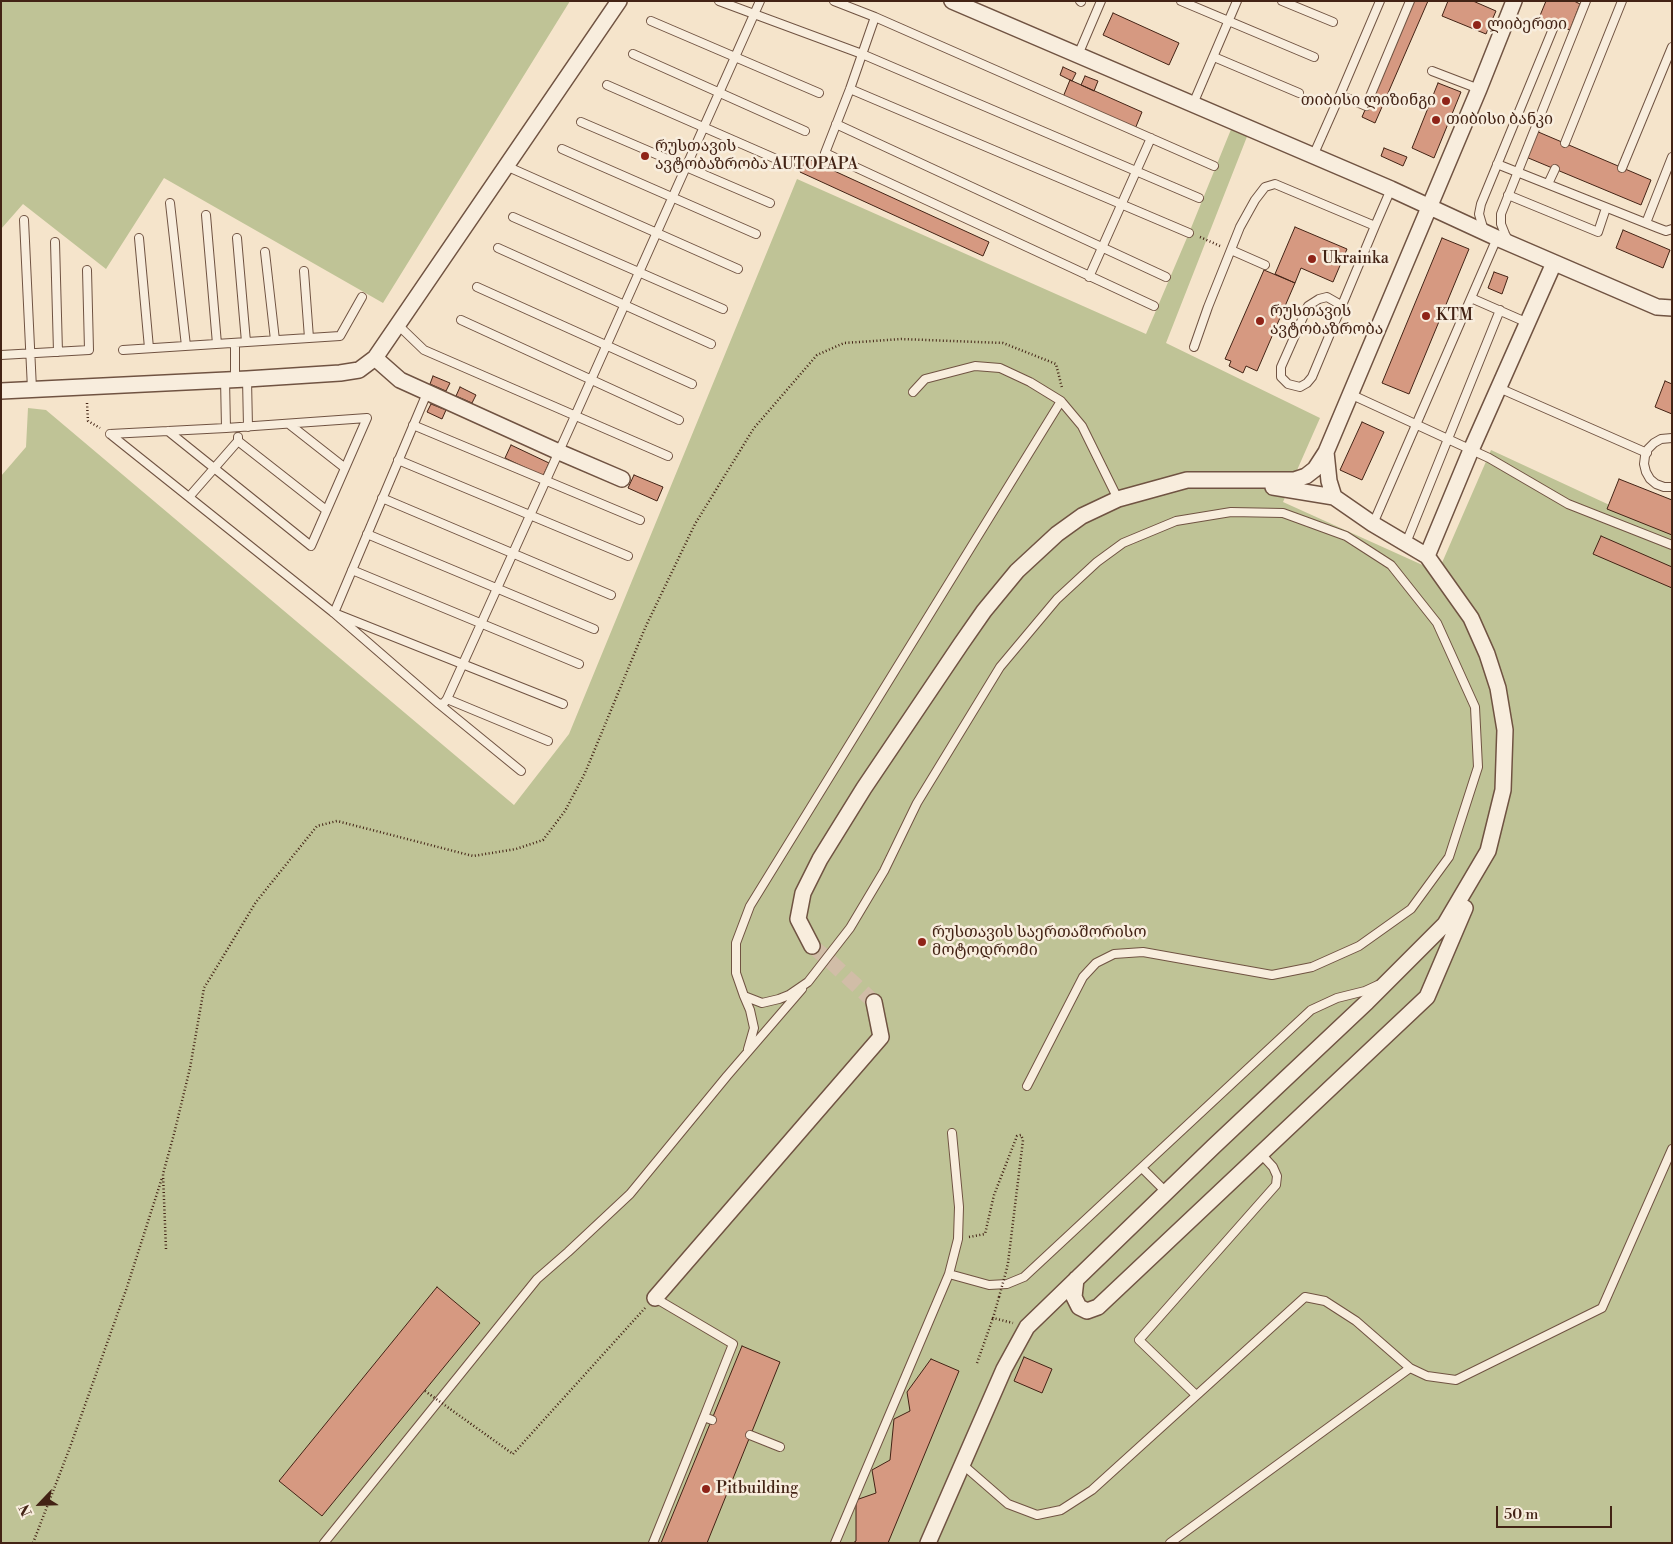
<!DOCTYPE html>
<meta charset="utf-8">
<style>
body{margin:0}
#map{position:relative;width:1673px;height:1544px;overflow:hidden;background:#f5e4cb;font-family:"Libre Bodoni",serif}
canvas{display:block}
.frame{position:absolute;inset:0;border:2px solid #432315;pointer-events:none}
.north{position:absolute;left:15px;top:1479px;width:50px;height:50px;-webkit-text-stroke:4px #f8eddd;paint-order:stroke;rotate:246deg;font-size:14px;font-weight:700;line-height:20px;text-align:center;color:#432315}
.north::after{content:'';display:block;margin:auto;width:18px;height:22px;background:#432315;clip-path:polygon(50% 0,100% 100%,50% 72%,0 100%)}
.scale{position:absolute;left:1496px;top:1506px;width:116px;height:22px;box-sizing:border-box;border:2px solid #432315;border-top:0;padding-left:6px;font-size:15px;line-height:18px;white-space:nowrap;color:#432315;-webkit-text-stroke:4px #f8eddd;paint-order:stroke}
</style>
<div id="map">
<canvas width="1673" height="1544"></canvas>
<div class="frame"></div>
<div class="north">N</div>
<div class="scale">50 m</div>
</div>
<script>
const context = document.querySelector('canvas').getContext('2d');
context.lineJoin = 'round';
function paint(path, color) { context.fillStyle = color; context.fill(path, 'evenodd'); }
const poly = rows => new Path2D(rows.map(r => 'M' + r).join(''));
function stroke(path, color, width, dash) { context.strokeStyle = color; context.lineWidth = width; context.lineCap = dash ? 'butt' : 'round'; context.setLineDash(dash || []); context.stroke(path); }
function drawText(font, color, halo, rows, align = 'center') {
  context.font = font + ' "Libre Bodoni","Noto Serif Georgian",serif'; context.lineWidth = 5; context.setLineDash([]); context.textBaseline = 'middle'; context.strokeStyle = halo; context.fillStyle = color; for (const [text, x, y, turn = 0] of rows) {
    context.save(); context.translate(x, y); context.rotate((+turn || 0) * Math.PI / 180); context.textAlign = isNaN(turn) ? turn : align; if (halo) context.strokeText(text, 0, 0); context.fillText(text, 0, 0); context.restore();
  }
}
const green = poly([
 [1,1,570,1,383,303,164,178,106,269,23,204,1,229],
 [1234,122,1250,129,1166,343,1320,418,1283,502,1438,572,1491,450,1672,534,1672,1543,1,1543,1,476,26,447,28,408,46,410,514,805,569,734,797,179,1146,334,1189,233]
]);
const building = poly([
 [1412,1,1428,1,1375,123,1362,117,1412,1],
 [1448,1,1473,1,1496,11,1486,34,1442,16,1448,1],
 [1546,1,1574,1,1580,4,1570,30,1539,18,1546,1],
 [1113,13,1179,43,1169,65,1103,35,1113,13],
 [1063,67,1076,73,1072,81,1060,75,1063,67],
 [1085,76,1098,81,1094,91,1081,85,1085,76],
 [1070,80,1142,112,1135,129,1063,97,1070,80],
 [1438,83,1461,92,1434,158,1412,148,1438,83],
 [1536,131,1651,180,1641,205,1526,157,1536,131],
 [1384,148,1407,157,1403,166,1381,156,1384,148],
 [806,158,989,242,983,256,800,172,806,158],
 [1295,227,1347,249,1333,282,1301,268,1295,283,1275,274,1295,227],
 [1623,230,1670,250,1663,268,1616,248,1623,230],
 [1442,238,1469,249,1409,394,1382,383,1442,238],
 [1264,270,1295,283,1257,371,1246,366,1243,373,1229,366,1231,361,1225,359,1264,270],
 [1494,272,1508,277,1502,294,1488,288,1494,272],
 [433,376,450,383,446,391,430,384,433,376],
 [1665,381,1672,384,1672,414,1655,407,1665,381],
 [460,387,476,395,472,403,456,396,460,387],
 [431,404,446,410,442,419,427,412,431,404],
 [1362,422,1384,432,1362,480,1340,470,1362,422],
 [511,445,549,463,543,476,505,458,511,445],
 [634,475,663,487,657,501,628,488,634,475],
 [1619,479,1672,500,1672,535,1607,509,1619,479],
 [1601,536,1672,567,1672,588,1593,554,1601,536],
 [437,1287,480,1323,322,1516,279,1481,437,1287],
 [742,1346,780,1362,707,1543,661,1543,742,1346],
 [1024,1357,1052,1369,1042,1393,1014,1381,1024,1357],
 [931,1359,959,1371,888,1543,853,1543,856,1541,856,1500,876,1493,872,1470,890,1460,894,1419,910,1411,907,1392,931,1359]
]);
const minorTunnel = poly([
 [812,946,830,961,874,1002]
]);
const path = poly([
 [1200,237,1220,246],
 [87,403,88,421,100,428],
 [969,1237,985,1234,994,1195,1017,1136,1021,1135,1023,1140,1008,1263,1006,1272],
 [166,1249,163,1174,174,1134,190,1068,204,988,256,902,317,826,337,821,473,856,516,849,543,840,565,811,585,773,645,628,695,524,754,428,817,355,844,343,901,339,1003,343,1056,364,1062,388],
 [999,1297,993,1318,1013,1323],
 [977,1363,993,1318],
 [513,1454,645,1308],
 [33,1543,69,1450,126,1290,162,1178]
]);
const service = poly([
 [719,1,862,54,1199,198],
 [834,1,875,17,850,89,825,153,1154,306],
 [1080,1,1081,2],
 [1181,1,1314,57],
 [1282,1,1333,22],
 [1380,1,1340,95,1366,106,1410,1],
 [875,17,1214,166],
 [651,21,819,93],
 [633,54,805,131],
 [1078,55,1101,1],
 [1214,57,1299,93],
 [1432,71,1479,89],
 [607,85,790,165],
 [850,89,1189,233],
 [1193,104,1237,1],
 [581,122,770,203],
 [836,124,1166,277],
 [1565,143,1622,1],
 [562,149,756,234],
 [1313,156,1340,95],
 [1497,164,1658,228,1666,231,1672,229],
 [506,166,738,269],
 [1622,168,1672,47],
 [1548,184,1555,169],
 [1508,195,1598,232,1606,208],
 [170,203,186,346],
 [206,215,217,344],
 [513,217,723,309],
 [24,220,32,389],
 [1646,223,1672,157],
 [1484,231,1479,214,1481,204,1555,24],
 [139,238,149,348],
 [237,238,246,342],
 [55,242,58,352],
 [1509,242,1505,234,1501,224,1501,214,1586,1],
 [498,248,711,344],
 [1231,250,1265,265],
 [265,252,275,340],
 [304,271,309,338],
 [1089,277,1151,138],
 [477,287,692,384],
 [1471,298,1528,323],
 [1341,305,1327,297,1319,299,1308,306,1281,367,1281,377,1288,384,1300,387,1307,383,1312,377,1375,226],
 [461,320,679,420],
 [398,325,424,350,668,456],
 [235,343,235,379],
 [1194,347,1208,307,1240,227,1255,200,1265,187,1275,184,1375,226,1391,189],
 [123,350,340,336,362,297],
 [1,355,89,350,87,270],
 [225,379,226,428],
 [247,379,248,427],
 [1499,388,1647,453],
 [913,392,925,379,975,366,1000,368,1030,382,1061,401,1082,426,1118,499],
 [427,393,334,613,563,704],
 [1350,394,1489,458,1568,504,1672,545],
 [289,424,345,468],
 [413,425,640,520],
 [110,434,334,613,439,704,444,703,447,699,575,416,760,1],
 [110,434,226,428,367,418,311,546,168,431],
 [1672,438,1661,439,1654,443,1648,449,1645,456,1644,464,1646,472,1650,479,1656,484,1664,487,1672,487],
 [238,441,326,510],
 [398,460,628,556],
 [189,497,238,441,238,437],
 [382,498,611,595],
 [1373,524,1497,238],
 [367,534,594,629],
 [1406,543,1500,310],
 [352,570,579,664],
 [447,699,548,741],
 [439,704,521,771],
 [744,996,750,1010,754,1028,748,1049],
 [1027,1086,1083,977,1096,963,1114,954,1143,952,1272,975,1312,967,1359,946,1411,909,1449,857,1478,767,1475,707,1437,623,1391,565,1346,536,1283,513,1231,512,1176,521,1123,543,1097,562,1057,599,1000,667,917,803,884,871,850,928,808,982,789,995,779,999,762,1003,744,996,736,973,736,943,750,906,1061,401],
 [1142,1168,1166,1192],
 [949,1274,989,1285,1007,1284,1024,1277,1311,1010,1337,998,1365,991,1378,985],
 [655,1298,733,1344,704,1417,712,1420],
 [1196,1395,1139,1340,1276,1185,1277,1176,1273,1167,1261,1154],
 [750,1435,780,1447],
 [962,1464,1008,1504,1037,1515,1061,1510,1092,1490,1305,1297,1325,1301,1356,1321,1410,1368,1427,1376,1456,1380,1602,1308,1672,1149],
 [324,1543,537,1279,568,1252,630,1194,727,1076,802,989],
 [653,1543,704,1417],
 [835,1543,949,1274,958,1239,959,1207,952,1133],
 [1170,1543,1410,1368]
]);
const minor = poly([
 [952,1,1391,189,1497,238,1657,307,1672,308],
 [375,358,400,380,559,452,622,479],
 [1,391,247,379,340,373,359,370,375,358,619,1],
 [1273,487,1334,497],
 [1427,556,1471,450,1554,263],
 [812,946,798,919,803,893,820,859,864,788,961,644,984,611,1017,571,1057,534,1082,516,1118,499,1187,480,1294,480,1306,476,1315,469,1326,452],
 [1076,1279,1074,1297,1079,1307,1087,1311,1098,1307,1427,997,1465,908],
 [655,1298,881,1037,874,1002],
 [928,1543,1004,1369,1027,1327,1213,1147,1367,1002,1445,924,1488,851,1503,790,1505,730,1498,688,1487,654,1471,618,1427,556,1373,524,1334,497,1329,481,1326,452,1479,89,1514,1]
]);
const pathBridge = poly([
 [999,1297,1006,1272],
 [425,1391,513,1454]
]);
const markers = [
 [1477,25,5,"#8f2418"],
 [1446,101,5,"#8f2418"],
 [1436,120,5,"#8f2418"],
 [645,156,5,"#8f2418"],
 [1312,259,5,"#8f2418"],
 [1426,316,5,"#8f2418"],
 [1260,321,5,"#8f2418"],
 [922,942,5,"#8f2418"],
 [706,1489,5,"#8f2418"]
];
const poiNames = [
 ["ლიბერთი",1487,25],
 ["თიბისი ლიზინგი",1436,101,"right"],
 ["თიბისი ბანკი",1446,120],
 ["რუსთავის",655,147],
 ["ავტობაზრობა AUTOPAPA",655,165],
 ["Ukrainka",1322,259],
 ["რუსთავის",1270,312],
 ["ავტობაზრობა",1270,330],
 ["KTM",1436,316],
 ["რუსთავის საერთაშორისო",932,933],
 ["მოტოდრომი",932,951],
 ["Pitbuilding",716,1489]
];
paint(green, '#bfc396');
paint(building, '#d69981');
stroke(building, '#432315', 1);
stroke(minorTunnel, '#d1bda7', 15, [15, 8]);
stroke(service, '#705342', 10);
stroke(minor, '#705342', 18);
stroke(path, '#432315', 2.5, [1, 2.5]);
stroke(service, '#f8eddd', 8);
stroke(minor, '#f8eddd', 15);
stroke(pathBridge, '#432315', 2.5, [1, 2.5]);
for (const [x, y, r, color] of markers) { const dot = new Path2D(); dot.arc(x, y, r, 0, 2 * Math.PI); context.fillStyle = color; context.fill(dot); stroke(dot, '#f8eddd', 2); }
drawText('16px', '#432315', '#f8eddd', poiNames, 'left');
</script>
